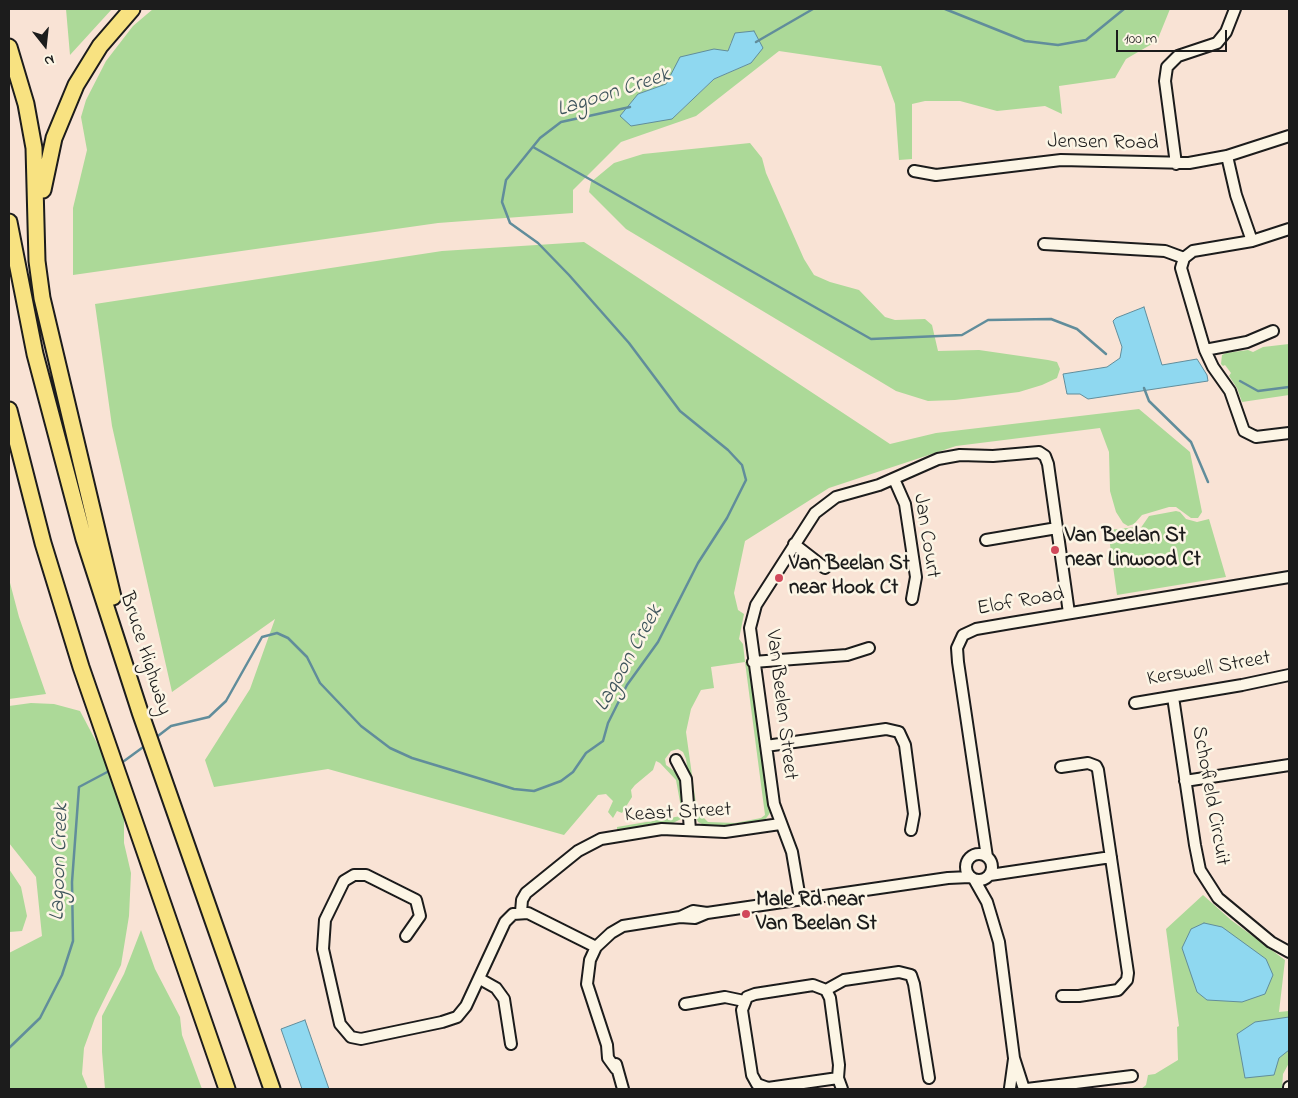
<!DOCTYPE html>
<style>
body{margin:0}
#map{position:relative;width:1298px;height:1098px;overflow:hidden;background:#f9e3d5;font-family:"Indie Flower",sans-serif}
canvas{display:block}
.frame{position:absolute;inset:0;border:10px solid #1c1c1c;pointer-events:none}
.north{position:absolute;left:20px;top:20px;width:50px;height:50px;-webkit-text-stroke:4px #fcf5e5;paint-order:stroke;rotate:164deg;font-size:14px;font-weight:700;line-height:20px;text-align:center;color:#1c1c1c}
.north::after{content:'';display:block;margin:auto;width:18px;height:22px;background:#1c1c1c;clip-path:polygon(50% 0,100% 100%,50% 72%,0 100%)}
.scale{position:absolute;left:1116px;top:30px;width:111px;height:22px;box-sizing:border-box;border:2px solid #1c1c1c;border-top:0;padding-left:6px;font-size:15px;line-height:18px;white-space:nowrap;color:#1c1c1c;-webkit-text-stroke:4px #fcf5e5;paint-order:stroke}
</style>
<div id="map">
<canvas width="1298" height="1098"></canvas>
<div class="frame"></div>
<div class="north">N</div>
<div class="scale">100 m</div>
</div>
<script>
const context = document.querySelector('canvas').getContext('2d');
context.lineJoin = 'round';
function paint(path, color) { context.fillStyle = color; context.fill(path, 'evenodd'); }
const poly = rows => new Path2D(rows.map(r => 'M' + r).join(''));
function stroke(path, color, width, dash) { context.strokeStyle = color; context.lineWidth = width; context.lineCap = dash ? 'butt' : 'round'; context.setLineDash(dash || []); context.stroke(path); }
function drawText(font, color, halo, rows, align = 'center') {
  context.font = font + ' "Indie Flower",sans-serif'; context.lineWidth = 5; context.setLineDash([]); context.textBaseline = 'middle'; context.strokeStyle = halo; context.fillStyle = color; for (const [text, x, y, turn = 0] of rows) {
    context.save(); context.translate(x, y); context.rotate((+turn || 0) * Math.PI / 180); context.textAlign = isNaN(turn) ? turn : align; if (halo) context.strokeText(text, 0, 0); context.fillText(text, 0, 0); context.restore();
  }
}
const green = poly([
 [66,9,112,9,70,55],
 [153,9,1170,9,1157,41,1126,59,1115,78,1059,86,1062,114,1045,106,997,111,960,101,925,101,912,104,912,159,899,160,895,104,881,66,779,51,696,116,621,142,573,190,573,213,438,223,73,275,73,208,87,150,81,117,86,100,106,61,133,26],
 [731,42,751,63,714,79,672,119,638,94,666,84,728,52],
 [750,143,762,158,766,173,804,259,814,275,830,282,859,290,885,317,895,320,925,319,932,325,938,351,979,350,1048,360,1057,362,1060,369,1057,378,1042,385,1019,392,955,400,928,401,896,391,626,229,589,192,591,182,614,163,643,154],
 [584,242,890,444,936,433,1139,409,1190,452,1202,512,1198,518,1191,518,1176,507,1169,507,1142,515,1134,524,1128,526,1123,523,1116,512,1110,491,1109,452,1100,428,956,446,829,488,745,541,734,593,738,610,744,614,739,639,743,644,745,662,749,661,770,813,764,821,729,827,706,826,698,822,694,813,686,759,683,752,678,749,671,751,665,759,666,765,677,773,682,782,685,815,683,818,673,823,617,831,617,827,681,816,682,813,676,780,660,763,656,761,653,770,635,785,631,790,632,797,622,813,617,811,613,818,608,812,613,801,606,794,598,795,564,835,328,769,214,787,205,760,250,689,275,619,172,692,112,426,95,304,442,251],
 [745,662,765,815,761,818,735,823,708,822,697,811,686,732,691,709,701,690,714,688,711,667],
 [1289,344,1289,395,1242,402,1237,388,1229,376,1231,373,1225,365,1223,366,1221,364,1222,355,1226,353,1248,350,1253,352,1263,347],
 [1176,511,1180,512,1186,519,1197,522,1209,519,1226,577,1117,595,1108,530,1137,527,1138,532,1149,516],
 [9,579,19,617,46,694,9,699],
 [31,703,54,704,80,711,106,760,124,809,124,843,131,873,129,916,121,965,95,1018,84,1048,82,1074,88,1089,9,1089,9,953,42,936,36,877,9,843,9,706],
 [9,869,21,887,27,916,22,931,9,932],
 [1203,895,1231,920,1285,960,1279,1012,1289,1011,1289,1063,1283,1074,1282,1089,1141,1089,1146,1085,1148,1075,1155,1074,1178,1060,1177,1027,1179,1026,1166,929],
 [141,930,155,969,180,1017,182,1035,202,1089,105,1089,102,1052,102,1016,124,974]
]);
const water = poly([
 [754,31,763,48,751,63,714,79,672,119,631,126,620,116,638,94,666,84,680,57,714,49,728,51,735,33,754,31],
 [1144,307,1162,365,1197,359,1207,375,1208,381,1088,399,1080,394,1067,394,1063,374,1107,367,1120,358,1122,347,1113,321,1116,318,1144,307],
 [1204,923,1222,927,1266,959,1273,975,1265,994,1242,1002,1207,1000,1197,992,1182,948,1191,929,1204,923],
 [1289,1017,1289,1050,1279,1058,1274,1075,1245,1078,1237,1034,1255,1022,1289,1017],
 [305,1020,329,1089,302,1089,281,1029,305,1020]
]);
const stream = poly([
 [945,9,1025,41,1058,45,1086,40,1124,9],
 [756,42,813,9],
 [533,147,871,339,962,335,988,320,1051,319,1077,329,1106,354],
 [1240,381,1258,391,1289,387],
 [1144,388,1149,401,1191,442,1208,482],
 [154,739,171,726,209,717,226,701,262,637,277,633,288,638,307,657,320,683,361,726,390,748,412,758,514,789,534,791,561,781,573,772,586,753,603,741,608,723,627,685,658,642,698,563,727,518,746,480,742,465,728,450,680,411,629,343,569,275,538,243,510,223,502,202,506,180,540,138,561,122,630,107],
 [120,764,146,745],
 [9,1048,40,1018,62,975,73,941,72,882,79,787,111,770]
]);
const minor = poly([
 [1227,156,1236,195,1252,241],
 [1176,164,1165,81,1167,67,1178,56,1217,43,1226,32,1235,9],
 [914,171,936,175,1061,160,1189,163,1227,156,1289,136],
 [1289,229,1252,241,1193,251,1184,258,1181,268,1205,350,1213,367,1230,391,1244,431,1256,437,1289,433],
 [1044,244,1165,251,1184,258],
 [1205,350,1247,342,1273,331],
 [894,479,905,504,916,577,912,599],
 [986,540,1057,528],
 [794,544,825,568],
 [753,662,847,655,869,648],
 [1173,697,1195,845,1200,870,1218,898,1271,942,1289,952],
 [1135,703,1242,685,1289,675],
 [766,746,886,729,899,732,905,745,914,814,911,830],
 [676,760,686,779,690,830],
 [1061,767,1088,763,1096,766,1098,770,1128,973,1127,980,1118,990,1079,996,1062,996],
 [1185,781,1289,765],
 '966 867a13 13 0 1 1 26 0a13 13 0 1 1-26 0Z',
 [987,857,958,662,957,648,963,635,976,629,1011,623,1289,577],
 [990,875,1111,857],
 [974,879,987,902,999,942,1014,1058,1023,1086],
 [800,899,792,852,774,804,750,628,756,605,815,513,836,497,879,485,938,459,960,455,993,456,1039,452,1045,456,1048,464,1069,613],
 [521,912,522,900,526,893,578,851,601,839,662,829,725,832,780,824],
 [680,917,693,911,707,913,948,878,970,877],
 [406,936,420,916,416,900,366,875,354,875,344,881,325,920,323,949,340,1024,351,1037,361,1039,442,1022,457,1017,466,1006,505,922,513,914,528,913,596,947],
 [480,979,496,988,504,999,511,1044],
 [826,990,844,980,899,972,911,975,914,984,929,1078],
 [685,1004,725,997,744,1001],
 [616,1064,623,1089],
 [616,1069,608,1058,607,1045,587,984,590,960,596,947,611,933,623,926,680,917,695,918,707,913],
 [838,1078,768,1088,757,1084,752,1075,742,1010,747,997,755,994,813,985,826,990,830,998,839,1065,838,1078,842,1089],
 [1010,1088,1014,1059],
 [1027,1089,1132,1076],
 [1289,1089,1289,1087]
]);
const highway = poly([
 [9,47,26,104,34,148,37,261,42,298,113,597],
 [43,190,54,138,76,85,100,46,132,9],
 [9,222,35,354,84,539,140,712,272,1089],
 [9,410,43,543,81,667,227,1089]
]);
const markers = [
 [1055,550,5,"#d1495b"],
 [779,578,5,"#d1495b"],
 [746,914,5,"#d1495b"]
];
const streetNames = [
 ["Jensen Road",1103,144,1],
 ["Jan Court",925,536,81],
 ["Elof Road",1021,603,-10],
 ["Bruce Highway",144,654,72],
 ["Kerswell Street",1209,670,-10],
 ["Van Beelen Street",780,705,83],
 ["Schofield Circuit",1209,796,80],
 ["Keast Street",678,814,-3]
];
const poiNames = [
 ["Van Beelan St",1065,538],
 ["near Linwood Ct",1065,562],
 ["Van Beelan St",789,566],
 ["near Hook Ct",789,590],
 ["Male Rd near",756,902],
 ["Van Beelan St",756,926]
];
const waterNames = [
 ["Lagoon Creek",614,94,-18],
 ["Lagoon Creek",630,659,-61],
 ["Lagoon Creek",61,862,-88]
];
paint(green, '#acd998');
paint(water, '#8fd8f0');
stroke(water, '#618d9b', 1);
stroke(stream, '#618d9b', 2.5);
stroke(minor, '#1c1c1c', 14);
stroke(highway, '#1c1c1c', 19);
stroke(minor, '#fcf5e5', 10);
stroke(highway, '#f8e281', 15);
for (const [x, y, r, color] of markers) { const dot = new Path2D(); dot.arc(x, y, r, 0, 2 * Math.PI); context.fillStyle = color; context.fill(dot); stroke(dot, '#fcf5e5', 2); }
drawText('21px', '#1c1c1c', '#fcf5e5', streetNames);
drawText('bold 21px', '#1c1c1c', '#fcf5e5', poiNames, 'left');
drawText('italic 22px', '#3e545c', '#fcf5e5', waterNames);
</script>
